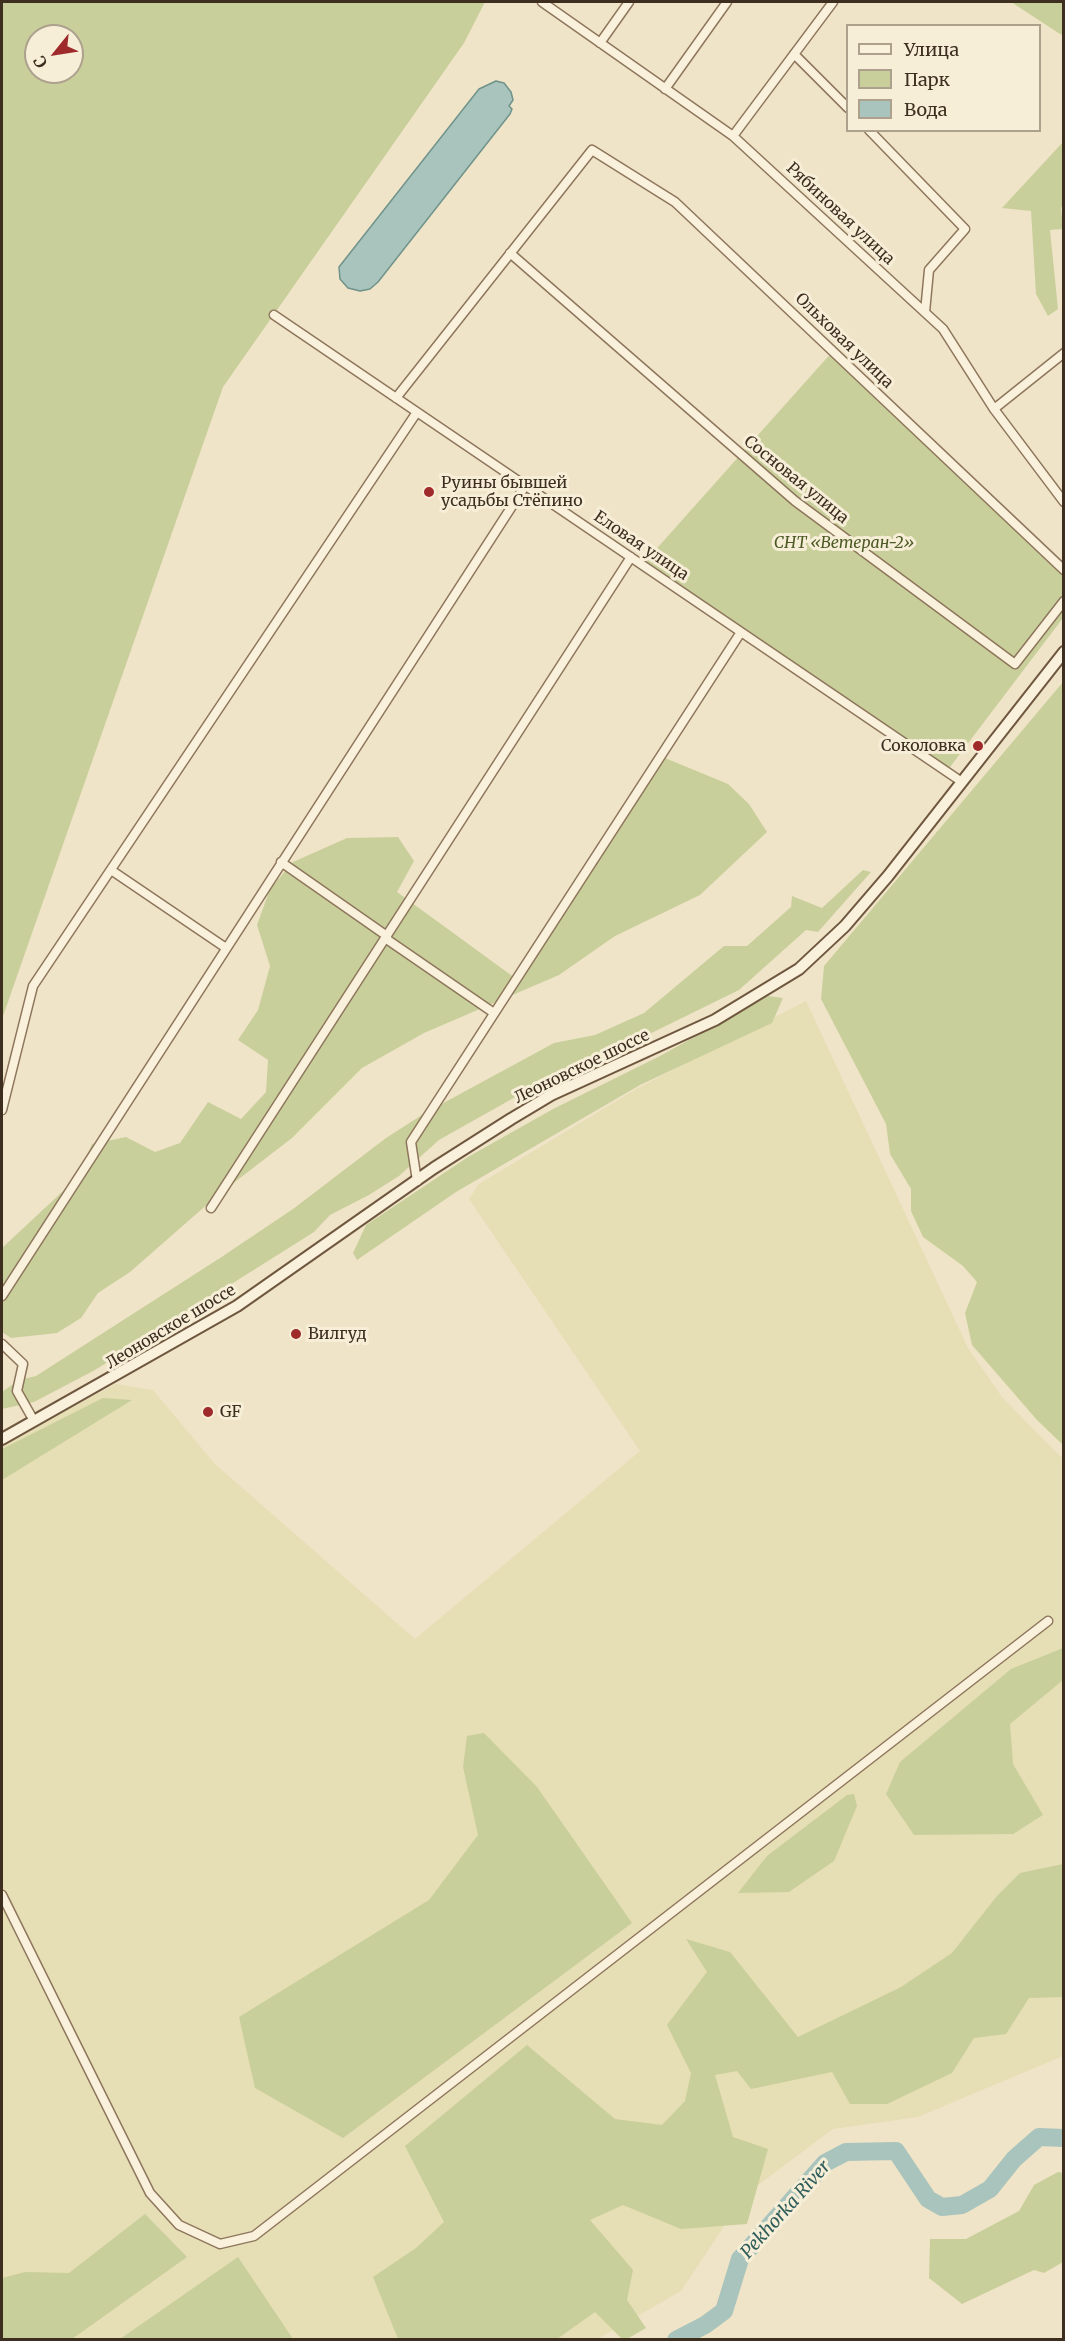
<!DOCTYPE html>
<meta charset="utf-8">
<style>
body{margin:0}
#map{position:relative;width:1065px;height:2341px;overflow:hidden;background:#f0e4c8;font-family:Merriweather,serif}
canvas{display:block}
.frame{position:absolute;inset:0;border:3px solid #3d2e20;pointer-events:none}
.legend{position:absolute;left:846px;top:24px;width:195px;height:108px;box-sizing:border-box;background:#f7eed8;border:2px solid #ada18e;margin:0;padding:8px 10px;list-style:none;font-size:18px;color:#3d2e20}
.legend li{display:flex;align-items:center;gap:12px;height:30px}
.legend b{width:30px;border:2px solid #ada18e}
.north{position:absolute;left:24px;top:24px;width:60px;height:60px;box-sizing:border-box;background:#f7eed8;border:2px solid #ada18e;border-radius:50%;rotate:240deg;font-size:16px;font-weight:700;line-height:24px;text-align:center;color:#3d2e20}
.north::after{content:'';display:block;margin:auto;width:21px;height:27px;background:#9e2a2b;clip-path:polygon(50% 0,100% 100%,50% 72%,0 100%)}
</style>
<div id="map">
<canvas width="1065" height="2341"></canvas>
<div class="frame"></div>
<ul class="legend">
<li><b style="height:8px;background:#faf1dc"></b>Улица</li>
<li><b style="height:16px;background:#c9cf9b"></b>Парк</li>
<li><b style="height:16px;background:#a9c4bc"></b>Вода</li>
</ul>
<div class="north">С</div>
</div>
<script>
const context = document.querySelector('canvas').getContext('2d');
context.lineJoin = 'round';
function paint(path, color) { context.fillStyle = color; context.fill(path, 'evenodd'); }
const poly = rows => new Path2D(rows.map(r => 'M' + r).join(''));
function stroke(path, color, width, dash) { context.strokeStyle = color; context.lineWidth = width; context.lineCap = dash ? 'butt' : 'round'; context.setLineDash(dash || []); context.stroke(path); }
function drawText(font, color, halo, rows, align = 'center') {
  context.font = font + ' Merriweather,serif'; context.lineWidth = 6; context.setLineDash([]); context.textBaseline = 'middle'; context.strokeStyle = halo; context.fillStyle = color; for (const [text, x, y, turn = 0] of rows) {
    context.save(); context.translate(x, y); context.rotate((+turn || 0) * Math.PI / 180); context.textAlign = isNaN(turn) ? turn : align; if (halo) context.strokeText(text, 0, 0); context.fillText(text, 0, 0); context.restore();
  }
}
const farmland = poly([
 [806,1001,968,1348,1002,1397,1063,1459,1063,2056,918,2117,833,2129,745,2195,681,2291,601,2337,593,2340,2,2340,2,1444,116,1384,153,1390,215,1464,415,1639,640,1451,469,1199,479,1184,636,1089]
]);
const green = poly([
 [2,2,485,2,464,43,223,387,2,1019],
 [36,36,72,36,72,72,36,72],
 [1011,2,1063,2,1063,35,1060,34],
 [1063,142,1064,203,1061,208,1063,229,1050,230,1058,309,1048,316,1036,294,1031,211,1002,208],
 [833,351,1063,570,1063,618,947,771,642,565],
 [1063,682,1063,1445,1037,1420,972,1345,965,1313,977,1282,963,1266,923,1237,911,1211,911,1189,890,1154,886,1124,821,999,824,966],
 [665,758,728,784,749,804,767,832,700,895,615,936,559,975,424,1033,362,1068,292,1138,218,1195,130,1272,98,1293,81,1318,57,1333,11,1338,2,1332,2,1248,77,1178,92,1144,126,1137,155,1152,180,1143,208,1102,241,1119,266,1092,268,1060,238,1040,258,1010,270,966,257,925,270,889,293,862,347,838,398,837,414,861,397,892,515,978],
 [863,870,871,872,818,932,806,930,739,990,627,1045,542,1082,439,1140,399,1176,369,1195,330,1215,314,1232,95,1370,34,1402,2,1409,2,1392,19,1380,36,1376,220,1258,293,1209,386,1138,425,1113,554,1043,595,1035,644,1013,724,946,747,946,791,907,792,896,822,908],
 [768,996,783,998,772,1023,640,1085,456,1192,357,1260,353,1253,366,1225,468,1157,553,1109,660,1056],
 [103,1398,132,1400,2,1480,2,1449],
 [1063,1648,1063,1680,1010,1724,1013,1764,1043,1815,1013,1834,914,1835,886,1794,900,1762,1011,1669],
 [484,1733,537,1787,632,1923,343,2138,255,2088,239,2017,429,1900,478,1835,463,1767,467,1736],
 [854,1794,857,1806,834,1861,789,1892,738,1893,767,1856,847,1795],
 [1063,1864,1063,1997,1029,1998,1006,2034,974,2038,952,2073,887,2104,850,2104,832,2072,751,2089,737,2071,715,2075,733,2137,768,2149,747,2224,681,2229,623,2205,590,2220,633,2270,627,2300,646,2328,627,2339,622,2339,595,2312,557,2339,398,2339,373,2277,416,2248,444,2222,405,2146,527,2045,615,2119,662,2125,685,2101,691,2073,667,2025,707,1972,686,1939,730,1952,798,2037,901,1987,952,1953,997,1896,1020,1873],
 [1058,2172,1063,2173,1063,2262,1044,2273,1034,2270,962,2304,929,2278,930,2239,966,2239,1019,2211,1034,2185],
 [145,2214,187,2257,72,2339,2,2339,2,2278,25,2272,69,2273],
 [238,2257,293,2339,120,2339]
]);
const water = poly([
 [496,81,504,83,511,92,513,100,509,106,512,109,510,114,378,282,370,289,360,291,348,288,340,279,339,267,479,89,496,81]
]);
const river = poly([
 [676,2340,705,2325,724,2311,740,2259,825,2163,846,2152,896,2151,928,2199,942,2207,962,2205,990,2189,1014,2159,1039,2137,1064,2138]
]);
const minor = poly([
 [542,2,733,136,943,329,994,409,1064,502],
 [600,43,629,2],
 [794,54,848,108],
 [665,89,727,2],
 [869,130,965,229,929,270,925,312],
 [733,136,833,2],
 [510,253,795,501,1015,664,1064,601],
 [274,315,962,782],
 [396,398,592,150,675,202,1064,570],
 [994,409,1064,353],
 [281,862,387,936],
 [111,870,226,948],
 [385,938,494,1013],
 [2,1110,33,986,417,412],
 [417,1181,411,1142,741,632],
 [211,1208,631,557],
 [2,1296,525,486],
 [2,1344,23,1364,17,1391,34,1421],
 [2,1895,150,2193,179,2225,220,2244,254,2236,1048,1621]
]);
const secondary = poly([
 [2,1439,237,1306,434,1168,511,1119,551,1095,715,1020,799,969,845,926,888,876,1064,652]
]);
const markers = [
 [429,492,6,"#9e2a2b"],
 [978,746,6,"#9e2a2b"],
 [296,1334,6,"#9e2a2b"],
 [208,1412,6,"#9e2a2b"]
];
const streetNames = [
 ["Рябиновая улица",840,214,43],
 ["Ольховая улица",844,341,44],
 ["Сосновая улица",796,480,39],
 ["Еловая улица",641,546,34],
 ["Леоновское шоссе",582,1067,-26],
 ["Леоновское шоссе",171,1327,-31]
];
const poiNames = [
 ["Руины бывшей",441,483],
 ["усадьбы Стёпино",441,501],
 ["Соколовка",966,746,"right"],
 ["Вилгуд",308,1334],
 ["GF",220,1412]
];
const parkNames = [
 ["СНТ «Ветеран-2»",844,543]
];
const waterNames = [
 ["Pekhorka River",786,2210,-48]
];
paint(farmland, '#e6deb5');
paint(green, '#c9cf9b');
paint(water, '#a9c4bc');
stroke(water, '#6f938a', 1.5);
stroke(river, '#a9c4bc', 18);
stroke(minor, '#8d765c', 11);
stroke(secondary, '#6f573f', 14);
stroke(minor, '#faf1dc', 8);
stroke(secondary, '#faf1dc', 10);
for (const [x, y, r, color] of markers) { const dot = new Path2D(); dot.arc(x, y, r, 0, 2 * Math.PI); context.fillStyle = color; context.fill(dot); stroke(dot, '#f7eed8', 2); }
drawText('16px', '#3d2e20', '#f7eed8', streetNames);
drawText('16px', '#3d2e20', '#f7eed8', poiNames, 'left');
drawText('italic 16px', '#4d5a26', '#f7eed8', parkNames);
drawText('italic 18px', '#2f5d5a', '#f7eed8', waterNames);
</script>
